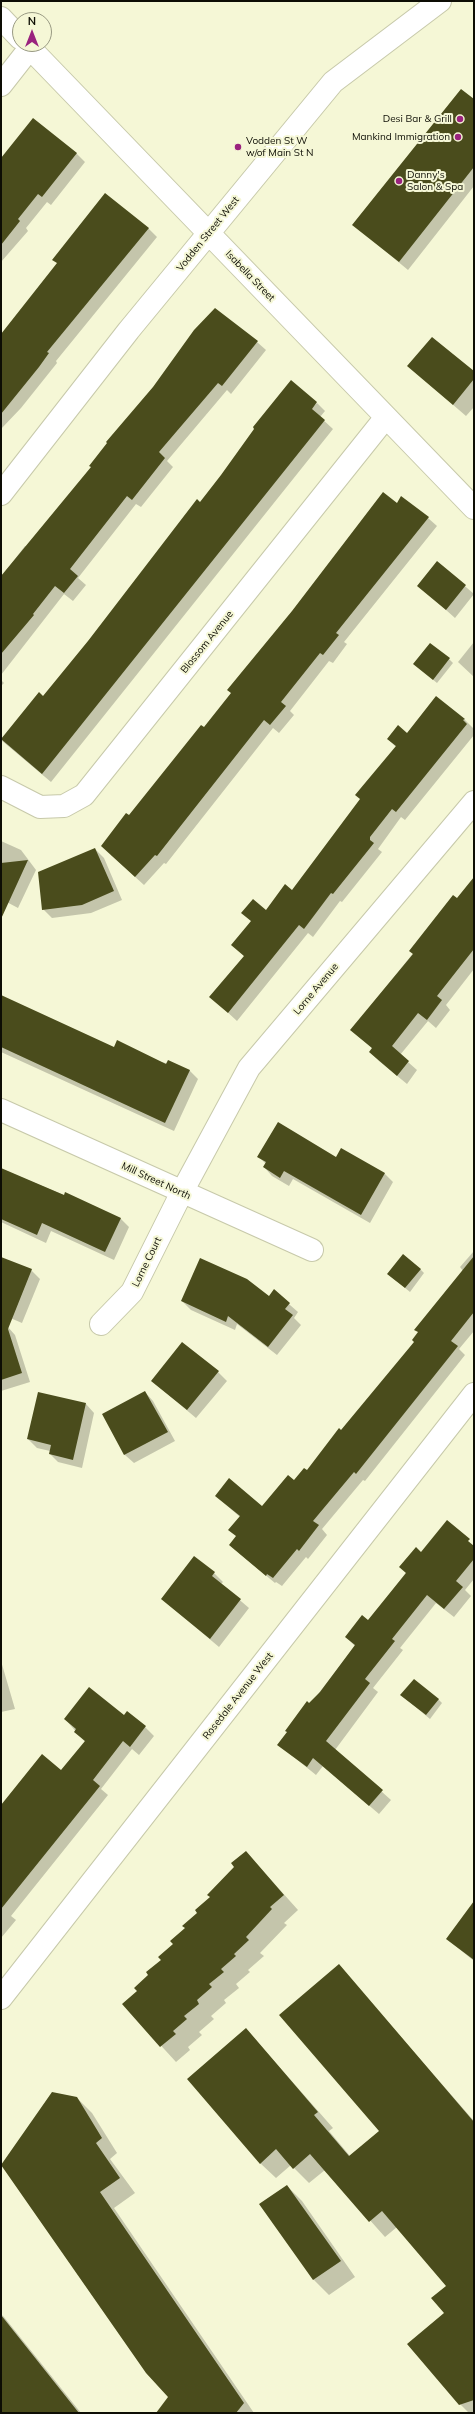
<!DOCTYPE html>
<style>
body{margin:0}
#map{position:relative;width:475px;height:2414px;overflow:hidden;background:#f5f7d6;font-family:Mulish,sans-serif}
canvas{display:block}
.frame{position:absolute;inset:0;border:2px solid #0d0d04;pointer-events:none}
.north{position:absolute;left:12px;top:12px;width:40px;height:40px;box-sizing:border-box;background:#f5f7d6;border:1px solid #989982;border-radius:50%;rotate:0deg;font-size:11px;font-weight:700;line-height:16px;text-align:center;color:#0d0d04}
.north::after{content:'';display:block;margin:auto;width:14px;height:18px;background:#9a237e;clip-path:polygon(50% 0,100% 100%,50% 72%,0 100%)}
</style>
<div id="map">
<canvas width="475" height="2414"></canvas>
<div class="frame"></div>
<div class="north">N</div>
</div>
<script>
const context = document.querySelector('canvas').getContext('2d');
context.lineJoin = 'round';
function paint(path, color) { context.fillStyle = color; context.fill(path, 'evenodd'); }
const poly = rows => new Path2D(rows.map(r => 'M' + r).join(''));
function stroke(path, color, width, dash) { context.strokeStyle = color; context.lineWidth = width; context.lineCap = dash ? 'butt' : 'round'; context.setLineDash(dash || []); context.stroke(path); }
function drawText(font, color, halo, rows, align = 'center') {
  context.font = font + ' Mulish,sans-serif'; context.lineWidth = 4; context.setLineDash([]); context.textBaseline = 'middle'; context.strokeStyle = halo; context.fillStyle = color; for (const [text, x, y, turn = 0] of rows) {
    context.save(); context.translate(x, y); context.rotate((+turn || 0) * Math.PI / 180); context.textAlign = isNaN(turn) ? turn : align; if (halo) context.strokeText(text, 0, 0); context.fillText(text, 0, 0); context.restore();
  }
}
const shadow = poly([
 [474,101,474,186,408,270,354,225],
 [76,153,85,162,51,205,47,202,26,228,28,231,1,262,1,162],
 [148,228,157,237,56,361,57,363,21,408,1,429,1,335],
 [257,342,266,350,231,394,227,390,167,461,173,467,141,507,136,504,78,578,86,585,73,601,64,594,1,675,1,577,25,546,27,547],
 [408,366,474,373,474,407,466,416],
 [317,403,325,411,320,417,333,429,51,782,1,740,39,694,43,697,200,503],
 [397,504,428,518,437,526,344,642,347,644,333,663,329,661,290,711,294,715,279,733,273,728,166,864,164,863,144,885,111,855,129,817],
 [437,562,474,594,455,618,418,585],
 [474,642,474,677,458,662],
 [449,659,453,663,437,683,414,664],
 [1,680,4,683,1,686],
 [464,719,473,728,474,735,405,820,401,817,378,849,382,852,342,902,340,901,313,937,308,933,237,1021,211,997,245,957,233,945,252,922,243,913,266,911,293,891,361,800,396,747,388,739],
 [1,841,21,850,36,870,18,908,1,899],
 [95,849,104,858,122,900,91,913,52,918,43,909],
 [474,878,474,969,446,1005,450,1010,436,1028,428,1021,400,1055,417,1070,407,1084,379,1061,370,1052,373,1049,351,1030],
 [1,997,114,1048,189,1070,198,1079,174,1131,1,1052],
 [259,1157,336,1158,384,1173,393,1182,370,1223,293,1179,289,1186,272,1176,264,1167,266,1164],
 [1,1169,120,1218,129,1227,114,1260,51,1231,46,1243,1,1222],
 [474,1251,474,1331,459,1349,465,1355,365,1481,363,1480,322,1529,327,1535,308,1559,306,1557,282,1586,276,1582,275,1583,239,1553,237,1537,240,1517,216,1496,262,1507,307,1472,415,1342,463,1271,460,1267],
 [1,1258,31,1270,40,1279,22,1323,1,1314],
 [420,1269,424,1273,410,1292,393,1278],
 [274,1291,298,1312,294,1318,301,1325,277,1355,237,1324,235,1330,191,1310,182,1301,269,1297],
 [7,1326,15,1335,30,1382,1,1391,1,1328],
 [218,1372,227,1381,196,1418,152,1381],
 [145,1392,153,1401,175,1441,134,1463,125,1455,103,1414],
 [86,1404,94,1413,82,1468,58,1462,50,1454,50,1451,37,1448,28,1439],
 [474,1547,474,1579,465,1590,471,1596,454,1617,436,1603,400,1648,403,1650,373,1688,378,1692,335,1750,391,1800,379,1814,323,1766,316,1775,279,1745,355,1646,346,1637,368,1622,421,1553],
 [214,1573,223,1582,221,1584,249,1608,219,1647,162,1599],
 [1,1661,15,1709,1,1712],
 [406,1699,438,1699,442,1703,430,1719],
 [124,1717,145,1727,154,1736,139,1755,132,1749,101,1789,108,1795,11,1916,16,1920,1,1938,1,1807,62,1772,85,1742,65,1719],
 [246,1852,298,1910,284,1923,287,1925,260,1953,264,1956,248,1970,250,1972,236,1984,239,1988,224,2000,226,2003,211,2016,214,2019,199,2032,202,2035,188,2047,190,2050,176,2062,123,2004,138,1991],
 [474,1907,474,1961,447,1939],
 [339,1966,474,2121,474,2413,469,2413,460,2404,447,2286,397,2227,385,2237,325,2170,309,2183,291,2165,276,2178,260,2163,246,2029,333,2128,329,2131,350,2156,380,2131],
 [77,2098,92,2113,117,2153,110,2159,135,2193,114,2208,254,2413,157,2413,170,2397,2,2164],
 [287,2186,302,2201,355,2277,329,2295,314,2280,261,2204],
 [1,2314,4,2317,81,2413,1,2413]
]);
const building = poly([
 [461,89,474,99,474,167,399,262,352,225],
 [33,118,77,153,42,197,38,194,18,219,20,221,1,245,1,158],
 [105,193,149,228,47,352,49,353,39,367,1,414,1,334,57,263,52,260],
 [215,308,258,341,222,386,218,383,159,452,165,458,132,500,127,496,70,569,78,576,64,593,55,586,33,614,34,615,1,654,1,576,91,467,89,466,107,443,106,442,153,387,194,330],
 [432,337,474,371,474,379,453,405,407,366],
 [291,380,317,402,312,409,325,420,42,774,1,739,39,692,43,696,88,641,197,499,200,502,221,475,254,429,253,427],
 [383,492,397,503,401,496,429,517,336,633,339,635,323,655,320,653,281,702,286,706,270,725,264,720,157,856,155,855,135,877,101,846,126,813,129,815,201,725,204,727,231,693,227,690,292,611],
 [437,561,466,585,446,610,417,586],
 [430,643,450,658,433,680,413,664],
 [436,696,465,719,463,720,467,724,396,812,392,809,370,837,370,840,374,843,333,894,331,893,304,929,299,925,228,1013,209,997,244,956,231,945,251,921,241,913,253,899,266,910,285,884,292,890,360,799,355,795,396,746,387,739,398,725,407,733],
 [95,848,114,891,82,905,42,910,38,872],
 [28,860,1,919,1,863],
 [474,877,474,949,437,996,442,1000,427,1020,418,1013,392,1046,409,1061,397,1076,369,1052,372,1048,350,1030,413,954,409,951,453,895,457,898],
 [1,995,114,1047,117,1040,166,1064,168,1060,190,1070,165,1123,1,1047],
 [278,1122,336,1157,341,1148,385,1173,361,1215,284,1171,280,1178,263,1167,266,1162,257,1157],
 [1,1168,64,1195,65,1192,121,1218,105,1252,42,1223,37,1235,1,1219],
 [403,1254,421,1269,405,1288,387,1274],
 [474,1256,474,1312,451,1341,458,1346,356,1474,354,1472,313,1521,319,1525,299,1551,297,1549,273,1578,267,1574,266,1576,229,1545,236,1536,228,1530,240,1516,215,1496,229,1478,262,1506,288,1475,294,1480,304,1468,307,1470,339,1428,341,1430,414,1342,412,1340,418,1332,414,1330],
 [1,1257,32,1269,8,1329,22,1373,1,1380],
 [200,1258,247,1279,269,1296,274,1289,290,1303,285,1309,293,1315,268,1347,228,1316,226,1322,181,1301],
 [182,1342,219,1371,187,1410,151,1381],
 [145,1391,168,1432,124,1455,102,1414],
 [38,1392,86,1403,73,1460,49,1454,51,1445,27,1439],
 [447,1520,470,1539,468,1541,474,1546,474,1559,456,1581,463,1587,444,1609,427,1595,392,1639,395,1641,365,1679,370,1683,326,1741,383,1790,369,1806,313,1758,307,1767,277,1745,287,1732,285,1731,307,1701,309,1703,320,1692,355,1645,345,1637,362,1615,368,1620,406,1573,399,1567,416,1547,421,1552],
 [194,1556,215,1572,212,1576,241,1599,210,1639,161,1599],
 [414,1679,439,1699,426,1715,400,1695],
 [89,1687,124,1715,127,1711,146,1726,130,1747,123,1741,93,1780,100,1786,1,1909,1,1805,42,1754,61,1770,85,1741,74,1732,76,1729,64,1719],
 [246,1851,284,1895,270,1907,272,1909,246,1937,249,1940,234,1954,236,1956,221,1969,224,1972,209,1984,212,1987,197,2000,199,2004,184,2016,187,2019,173,2031,176,2034,160,2047,122,2004,137,1991,134,1988,148,1975,146,1972,161,1960,158,1957,173,1944,170,1941,185,1928,182,1926,197,1913,195,1910,210,1897,207,1895,234,1867,231,1863],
 [474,1901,474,1960,446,1939],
 [339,1964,474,2122,474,2400,459,2405,407,2344,444,2313,431,2298,446,2286,382,2211,369,2222,310,2154,293,2169,276,2149,260,2164,187,2079,246,2028,318,2112,314,2115,349,2156,379,2131,279,2015],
 [52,2092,77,2097,102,2138,96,2143,120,2178,100,2192,244,2403,236,2413,156,2413,168,2397,146,2373,1,2165],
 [287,2185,341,2261,313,2280,259,2204],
 [1,2315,79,2413,1,2413]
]);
const minor = poly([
 [1,18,20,38],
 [26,44,474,508],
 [1,85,30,48],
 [1,494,129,330,333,82,440,1],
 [1,787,40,807,64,806,84,795,386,417],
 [1,1110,312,1250],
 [101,1324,132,1292,182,1192,249,1068,474,802],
 [1,1998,474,1394]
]);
const markers = [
 [460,119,4,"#9a237e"],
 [458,137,4,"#9a237e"],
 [238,147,4,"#9a237e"],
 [399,181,4,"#9a237e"]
];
const poiNames = [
 ["Desi Bar & Grill",452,119],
 ["Mankind Immigration",450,137],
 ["Vodden St W",246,141,"left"],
 ["w/of Main St N",246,153,"left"],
 ["Danny's",407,175,"left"],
 ["Salon & Spa",407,187,"left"]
];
const streetNames = [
 ["Vodden Street West",208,234,-51],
 ["Isabella Street",250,276,46],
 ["Blossom Avenue",207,642,-51],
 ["Lorne Avenue",316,989,-50],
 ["Mill Street North",156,1181,25],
 ["Lorne Court",147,1262,-64],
 ["Rosedale Avenue West",238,1696,-52]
];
paint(shadow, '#0003');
paint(building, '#4a4c1c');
stroke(minor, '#c7c9aa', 24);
stroke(minor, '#fff', 22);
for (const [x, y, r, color] of markers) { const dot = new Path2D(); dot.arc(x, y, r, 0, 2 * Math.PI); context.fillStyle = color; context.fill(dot); stroke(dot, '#f5f7d6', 1.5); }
drawText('10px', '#0d0d04', '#f5f7d6', poiNames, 'right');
drawText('10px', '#0d0d04', '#f5f7d6', streetNames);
</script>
